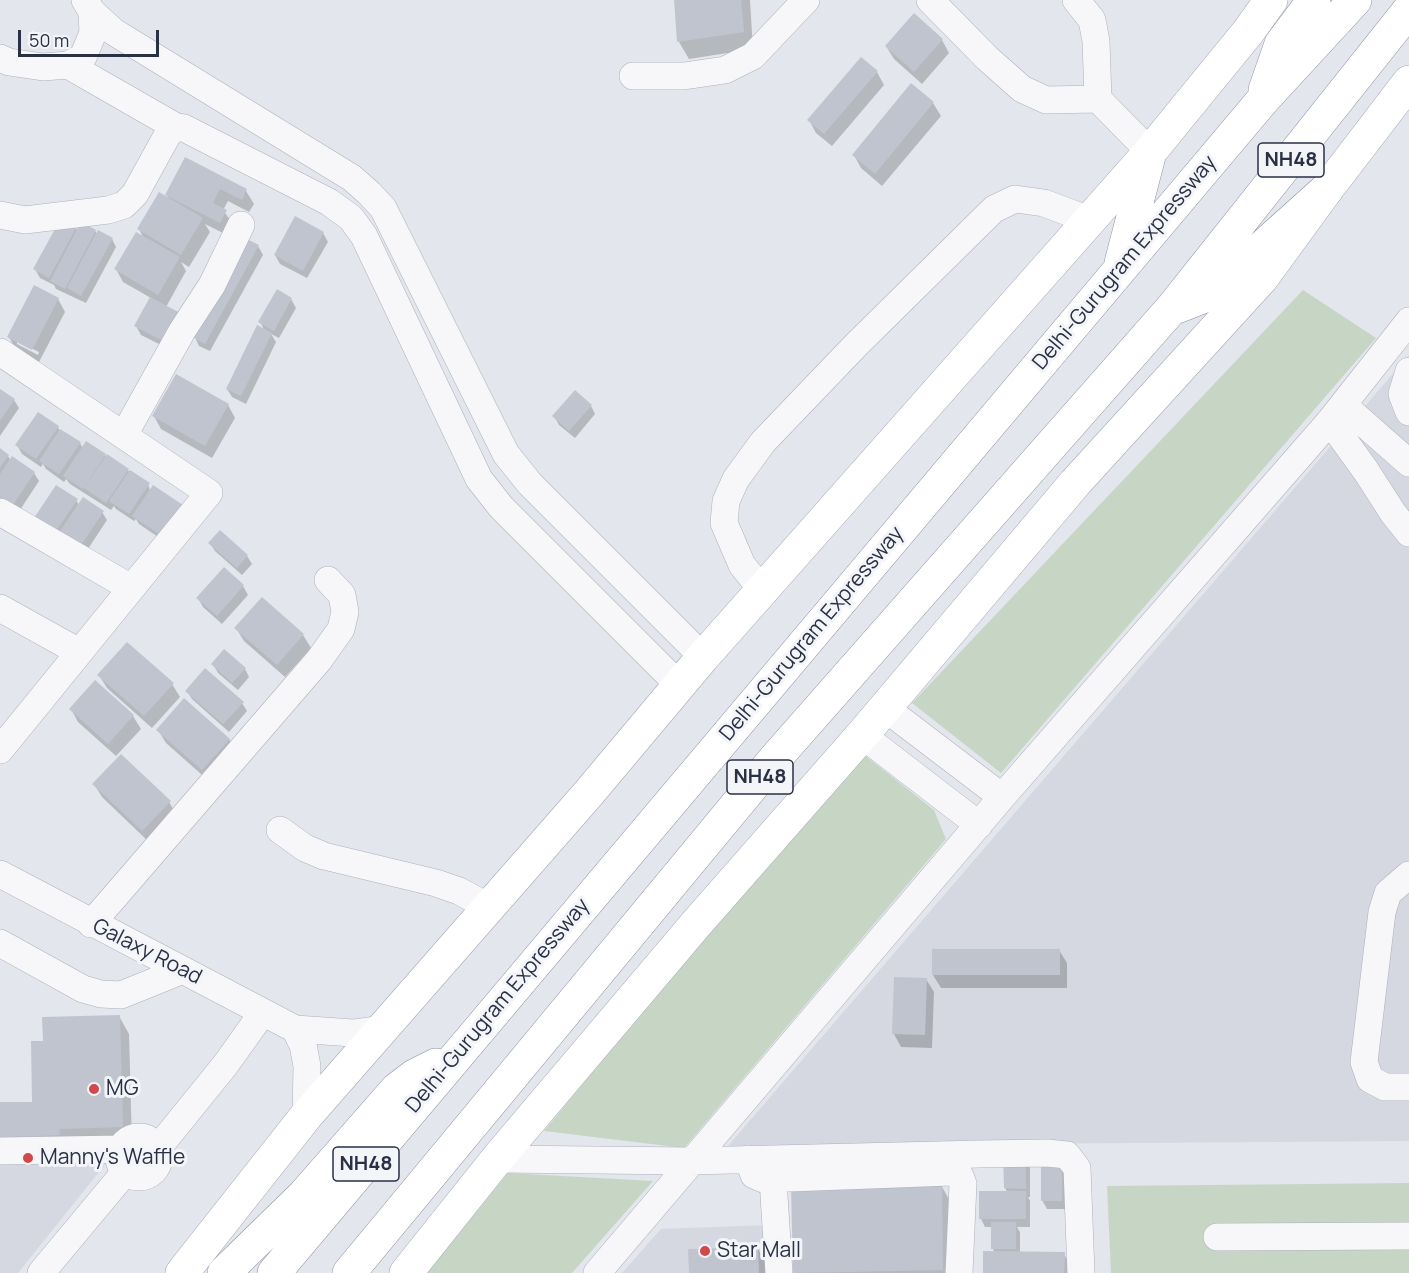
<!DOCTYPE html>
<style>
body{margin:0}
#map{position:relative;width:1409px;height:1273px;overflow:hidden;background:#e3e6ec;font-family:Manrope,sans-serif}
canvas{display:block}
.scale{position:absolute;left:18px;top:30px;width:141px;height:27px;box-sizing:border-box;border:3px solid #2a3145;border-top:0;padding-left:8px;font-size:18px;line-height:21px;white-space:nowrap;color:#2a3145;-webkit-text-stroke:4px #f3f5f9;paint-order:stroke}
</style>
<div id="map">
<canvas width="1409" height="1273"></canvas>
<div class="scale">50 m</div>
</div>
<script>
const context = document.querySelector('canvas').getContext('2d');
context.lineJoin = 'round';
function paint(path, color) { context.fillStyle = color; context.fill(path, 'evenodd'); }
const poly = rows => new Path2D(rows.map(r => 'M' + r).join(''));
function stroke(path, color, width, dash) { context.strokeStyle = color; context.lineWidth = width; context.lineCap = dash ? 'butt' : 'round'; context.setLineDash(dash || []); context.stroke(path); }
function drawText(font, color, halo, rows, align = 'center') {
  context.font = font + ' Manrope,sans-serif'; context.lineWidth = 6; context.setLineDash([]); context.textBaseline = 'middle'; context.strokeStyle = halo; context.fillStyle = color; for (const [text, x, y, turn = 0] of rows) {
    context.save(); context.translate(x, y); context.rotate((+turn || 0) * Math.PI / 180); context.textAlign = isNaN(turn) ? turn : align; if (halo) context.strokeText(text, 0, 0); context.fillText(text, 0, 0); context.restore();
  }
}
const built = poly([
 [1409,355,1409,1141,728,1146],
 [115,1152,18,1273,0,1273,0,1156],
 [769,1225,770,1273,622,1273,661,1229]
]);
const green = poly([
 [1303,290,1376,338,1001,773,912,703],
 [858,750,934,810,946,839,684,1148,544,1131],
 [508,1173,653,1181,572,1273,427,1273],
 [1409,1183,1409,1273,1111,1273,1107,1186]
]);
const shadow = poly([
 [675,0,750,0,753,49,689,59,679,42],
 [942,40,949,53,922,84,894,59,886,46],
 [877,72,884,85,832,146,816,133,809,120],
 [912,85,933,103,941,116,882,186,861,168,854,155],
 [186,159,246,191,254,204,249,212,228,201,223,210,233,224,227,235,205,224,210,232,189,267,181,262,186,271,166,307,175,352,141,335,136,326,151,298,123,282,116,269,144,239,139,229,170,201,167,195],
 [76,228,78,231,95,231,98,235,112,239,116,247,86,303,56,289,54,285,40,278,35,269],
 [323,233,328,242,307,278,280,264,275,255],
 [258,246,263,255,210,351,199,346,195,337],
 [58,299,65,312,39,362,16,350,9,337],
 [17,341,39,352,38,355,17,344],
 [291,299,296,308,279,338,271,334,276,342,246,404,232,397,227,389,265,331,260,322],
 [0,391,14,400,19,408,0,436],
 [228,405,235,418,212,458,161,429,154,416],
 [591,406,595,414,575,438,559,425,554,416],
 [58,427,60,431,80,443,83,449,87,443,148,484,167,543,139,524,136,519,134,521,116,509,114,506,111,510,70,484,66,479,64,482,46,469,43,464,41,467,22,454,17,445],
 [0,450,8,456,11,461,34,473,39,481,18,513,0,501],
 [76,500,79,505,102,512,107,520,82,558,36,532],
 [210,543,247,556,252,564,242,575,215,551],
 [224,569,243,586,248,595,222,624,203,607,198,598],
 [262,599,303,635,311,648,285,677,244,641,236,628],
 [213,664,245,669,249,677,238,690,218,673],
 [99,675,172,684,180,697,152,728,107,688],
 [187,691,242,703,247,711,229,732,192,699],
 [71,709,133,716,141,729,116,756,78,722],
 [158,730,229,739,236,752,210,782,166,743],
 [94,784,169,802,177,815,150,843,102,797],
 [933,950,1059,950,1067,963,1067,988,941,988,933,975],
 [926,979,934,992,932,1048,901,1047,894,1034],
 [119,1016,129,1034,132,1144,47,1153,0,1104,34,1103,45,1042],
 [1005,1157,1030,1166,1030,1197,1028,1197,1030,1201,1030,1227,1017,1227,1020,1232,1020,1253,1064,1254,1071,1267,1071,1273,984,1273,995,1253,993,1249,993,1227,985,1227,981,1219,1008,1193,1005,1188],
 [1042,1162,1066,1170,1066,1209,1047,1209,1042,1200],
 [941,1185,951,1203,952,1273,794,1273],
 [758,1249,768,1266,768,1273,690,1273]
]);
const building = poly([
 [674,0,741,0,744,32,677,42],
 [914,13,943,39,914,72,885,46],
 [861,57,878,71,824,134,807,120],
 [911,83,934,102,875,174,852,155],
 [185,157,247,189,242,200,220,189,213,203,227,210,220,223,165,195],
 [159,192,203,218,181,255,137,229],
 [295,216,324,232,303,271,274,255],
 [61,218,77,226,49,278,33,269],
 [81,222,96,230,65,289,50,281],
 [98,230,113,238,81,296,67,288],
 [136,232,180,257,158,295,114,269],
 [247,239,259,245,205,344,193,337],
 [34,285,59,298,32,350,7,337],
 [277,289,292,298,274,331,258,322],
 [150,297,186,316,171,345,134,326],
 [257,325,272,333,241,396,226,389],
 [176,374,229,404,205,446,152,416],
 [0,389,15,399,0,421],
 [575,390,592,405,569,431,552,416],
 [38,412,59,426,36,459,15,445],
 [60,429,81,442,59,474,39,461],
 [86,441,106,454,83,489,63,476],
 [0,448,9,455,0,468],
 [107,454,129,469,106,503,84,488],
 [12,456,35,472,13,505,0,497,0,474],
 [130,470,150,483,129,514,109,501],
 [56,485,78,499,51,538,30,524],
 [153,485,183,505,162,536,132,516],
 [83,497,104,511,77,551,56,537],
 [220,530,248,555,237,568,208,543],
 [224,567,244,585,217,616,196,598],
 [262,597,304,634,277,665,234,628],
 [127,642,174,683,144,716,97,675],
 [224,649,246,668,232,683,211,664],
 [205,668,244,702,223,724,185,691],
 [95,680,134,715,108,744,69,709],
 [184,698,230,739,202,770,156,730],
 [121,754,171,801,142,831,92,784],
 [932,949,1060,949,1060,975,932,975],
 [894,977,927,978,925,1035,892,1034],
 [120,1015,123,1127,59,1129,60,1135,38,1136,38,1141,0,1142,0,1102,32,1102,31,1041,43,1041,42,1017],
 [1003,1155,1026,1156,1026,1189,1004,1188],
 [1041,1160,1062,1160,1062,1201,1041,1201],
 [942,1184,943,1270,793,1273,791,1187],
 [979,1191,1026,1191,1026,1219,979,1219],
 [991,1222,1016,1222,1016,1249,991,1249],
 [758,1247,759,1273,689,1273,688,1249],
 [983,1251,1065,1252,1064,1273,983,1273]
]);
const minor = poly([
 [85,0,92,12,114,32,352,178,369,193,383,208,506,454,530,484,703,657],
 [930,0,987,58,1022,89,1046,100,1098,99],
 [1076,0,1092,20,1096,41,1098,99,1150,152],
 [0,58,9,62,43,67,68,65,83,57,93,33,92,12],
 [68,65,176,127,184,128,329,202,351,218,364,236,479,479,501,507,679,685],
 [633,76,684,76,725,70,753,56,806,0],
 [0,215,25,220,108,210,124,205,135,194,168,134,176,127],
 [0,352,209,493,0,750],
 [1409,371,1402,394,1409,412],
 [1343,405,1409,463],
 [1330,421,1366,471,1393,513,1409,533],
 [124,435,182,331,212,285,241,225],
 [0,512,131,588],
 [763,591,742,565,724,523,726,501,736,479,763,442,856,345,994,209,1015,199,1044,203,1089,220],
 [0,608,79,652],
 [885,708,1002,797],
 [862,735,979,825],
 [280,830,305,848,324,856,436,883,459,891,489,907],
 [0,874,295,1029,353,1033,382,1029],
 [1409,875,1388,893,1382,912,1364,1062,1370,1079,1385,1087,1409,1087],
 [91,924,319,660,341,629,345,612,342,595,328,580],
 [0,943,83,989,101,994,121,995,183,970],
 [295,1029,303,1045,307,1066,306,1116],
 '119 1157a20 20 0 1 1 40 0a20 20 0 1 1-40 0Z',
 [158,1148,226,1064,263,1012],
 [0,1151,121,1149],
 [497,1159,690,1161,980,1154,1047,1153,1067,1155,1077,1168,1081,1273],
 [748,1159,754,1175,763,1179,951,1172,960,1176,963,1184,959,1273],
 [773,1180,779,1273],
 [1217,1237,1409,1236],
 [41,1273,126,1171],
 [597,1273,1002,797,1330,421,1409,321]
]);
const major = poly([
 [182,1273,306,1116,588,794,703,657,1150,152,1248,32,1271,0],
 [406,1273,497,1159,696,924,862,735,1075,483,1262,278,1327,189,1409,82]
]);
const highway = poly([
 [1265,90,1281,44,1314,0],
 [1121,263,1150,152],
 [1177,307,1210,294,1327,189],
 [224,1273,304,1195,397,1089,414,1076,436,1065],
 [274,1273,1262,101,1355,0],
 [349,1273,773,761,1172,308,1409,10]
]);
const markers = [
 [94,1089,6,"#d24749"],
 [28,1158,6,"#d24749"],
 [705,1251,6,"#d24749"]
];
const shields = [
 [1291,160,66],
 [760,777,66],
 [366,1164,66]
];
const shieldNames = [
 ["NH48",1291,160],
 ["NH48",760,777],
 ["NH48",366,1164]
];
const streetNames = [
 ["Delhi-Gurugram Expressway",1125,263,-50],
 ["Delhi-Gurugram Expressway",812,634,-50],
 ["Galaxy Road",147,952,27],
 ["Delhi-Gurugram Expressway",498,1006,-50]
];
const poiNames = [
 ["MG",106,1089],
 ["Manny's Waffle",40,1158],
 ["Star Mall",717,1251]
];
paint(built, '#d5d8e1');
paint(green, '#c7d6c4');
paint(shadow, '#0003');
paint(building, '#c0c4cf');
stroke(minor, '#acb0ba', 28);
stroke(major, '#a2a8b8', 34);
stroke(highway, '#8a91a3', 34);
stroke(minor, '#f7f7fa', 27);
stroke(major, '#fff', 33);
stroke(highway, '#fff', 33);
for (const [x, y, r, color] of markers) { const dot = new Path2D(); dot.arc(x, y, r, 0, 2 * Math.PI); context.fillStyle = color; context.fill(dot); stroke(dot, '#f3f5f9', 2); }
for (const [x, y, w] of shields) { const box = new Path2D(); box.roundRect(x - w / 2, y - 17, w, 34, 4.5); context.fillStyle = '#f3f5f9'; context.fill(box); stroke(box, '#2a3145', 1.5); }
drawText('bold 20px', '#2a3145', null, shieldNames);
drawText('21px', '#2a3145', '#f3f5f9', streetNames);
drawText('21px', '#2a3145', '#f3f5f9', poiNames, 'left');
</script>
